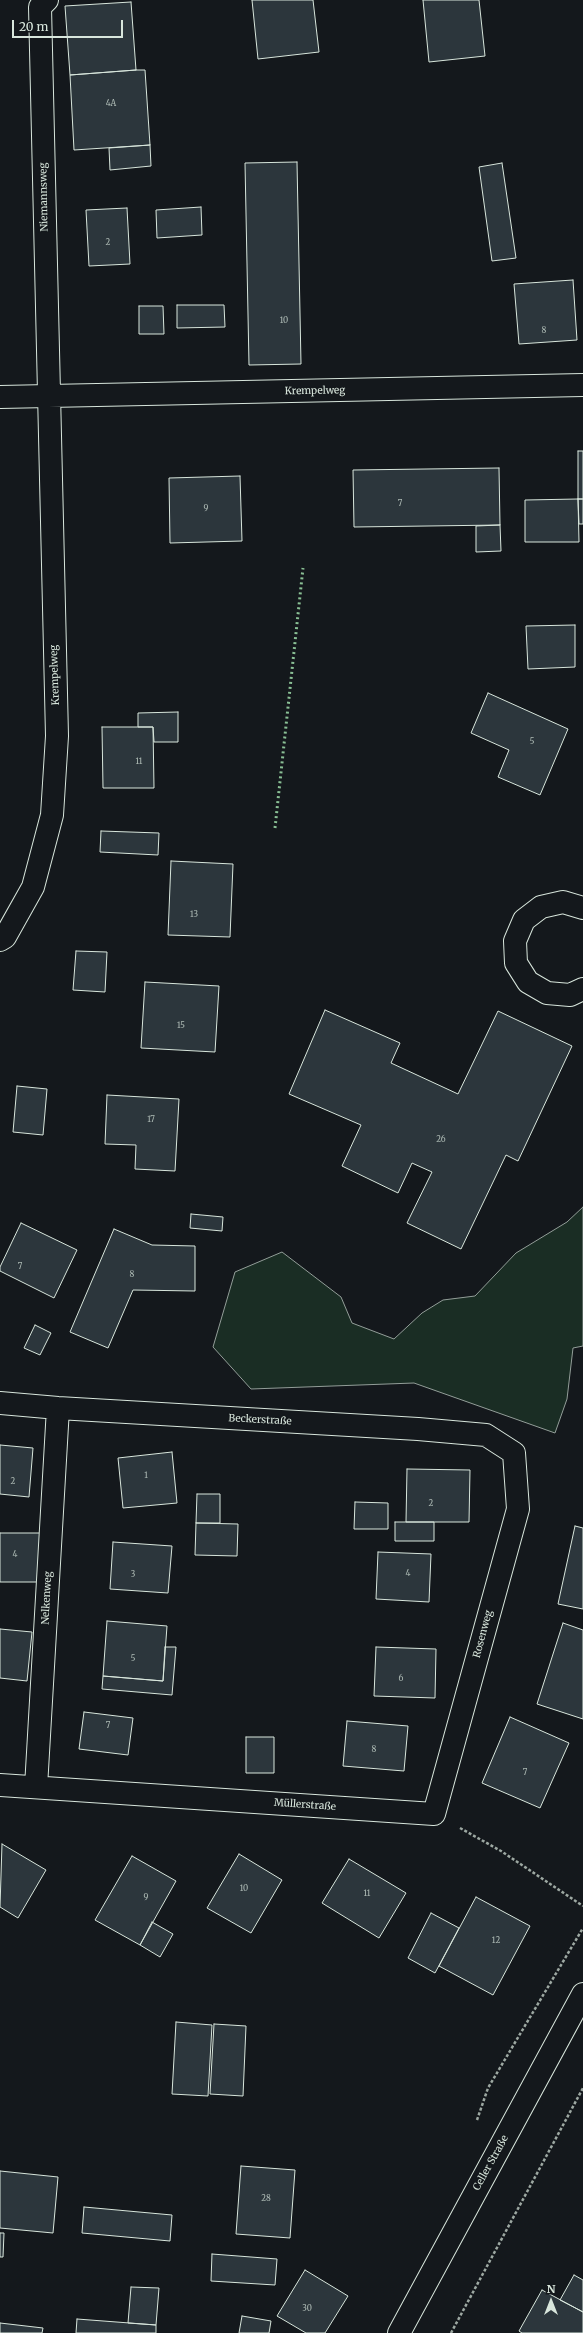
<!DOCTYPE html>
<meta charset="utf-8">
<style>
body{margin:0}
#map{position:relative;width:583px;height:2333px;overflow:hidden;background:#14181c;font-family:Merriweather,serif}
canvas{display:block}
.north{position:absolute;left:531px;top:2281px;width:40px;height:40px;-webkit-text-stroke:3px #14181c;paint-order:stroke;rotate:0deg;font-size:11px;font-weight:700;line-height:16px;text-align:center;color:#d8e6dc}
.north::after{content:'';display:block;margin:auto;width:14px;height:18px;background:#d8e6dc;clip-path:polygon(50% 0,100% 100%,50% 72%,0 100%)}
.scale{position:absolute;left:12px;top:20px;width:111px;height:18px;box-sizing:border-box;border:2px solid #d8e6dc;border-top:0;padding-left:5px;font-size:12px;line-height:14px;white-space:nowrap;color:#d8e6dc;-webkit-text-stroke:3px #14181c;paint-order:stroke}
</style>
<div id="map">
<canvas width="583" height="2333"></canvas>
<div class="north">N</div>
<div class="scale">20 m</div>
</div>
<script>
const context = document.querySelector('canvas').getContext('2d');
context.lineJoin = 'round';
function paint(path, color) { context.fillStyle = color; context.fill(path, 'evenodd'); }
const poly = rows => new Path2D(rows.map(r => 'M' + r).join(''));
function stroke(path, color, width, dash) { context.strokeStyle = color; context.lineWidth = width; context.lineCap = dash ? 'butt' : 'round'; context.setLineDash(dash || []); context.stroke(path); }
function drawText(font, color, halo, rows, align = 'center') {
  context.font = font + ' Merriweather,serif'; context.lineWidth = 3; context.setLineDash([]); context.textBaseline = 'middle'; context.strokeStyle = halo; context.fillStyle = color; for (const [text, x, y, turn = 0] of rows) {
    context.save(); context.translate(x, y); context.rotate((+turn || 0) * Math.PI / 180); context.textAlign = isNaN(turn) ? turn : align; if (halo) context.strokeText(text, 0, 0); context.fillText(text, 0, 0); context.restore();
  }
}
const green = poly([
 [583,1207,583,1346,573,1348,567,1399,555,1433,414,1383,251,1389,213,1347,235,1272,282,1252,341,1297,352,1323,394,1339,422,1313,443,1300,475,1296,516,1253,567,1222,583,1207]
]);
const building = poly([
 [252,0,313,0,319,52,258,59,252,0],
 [423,0,479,0,485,56,429,62,423,0],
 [131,2,136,70,70,75,65,6,131,2],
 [136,70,145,70,150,145,74,150,70,75,136,70],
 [150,145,151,166,110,170,109,148,150,145],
 [297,162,301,364,249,365,245,163,297,162],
 [502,163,516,258,492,261,479,167,502,163],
 [201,207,202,235,157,238,156,210,201,207],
 [127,208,130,264,89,266,86,210,127,208],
 [573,280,577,340,519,344,514,284,573,280],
 [177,305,224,305,225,327,177,328,177,305],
 [139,306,163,306,164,334,139,334,139,306],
 [578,451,583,451,583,499,578,499,578,451],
 [499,468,500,525,354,527,353,470,499,468],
 [240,476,242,541,170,543,169,478,240,476],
 [578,499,579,542,525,542,525,500,578,499],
 [578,499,583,499,583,524,579,524,578,499],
 [500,525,501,551,476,552,476,526,500,525],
 [575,625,575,667,528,669,526,626,575,625],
 [488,693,568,729,540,795,498,777,509,750,471,733,488,693],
 [178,712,178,742,154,742,153,727,138,727,138,713,178,712],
 [102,727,153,727,154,788,103,788,102,727],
 [101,831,159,833,158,855,100,852,101,831],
 [171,861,233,864,230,937,168,935,171,861],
 [76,951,107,952,105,992,73,990,76,951],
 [145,982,219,986,215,1052,141,1048,145,982],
 [325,1010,400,1043,391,1063,458,1094,498,1011,572,1046,518,1161,506,1155,461,1249,407,1223,432,1172,412,1163,398,1193,342,1166,361,1125,289,1094,325,1010],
 [17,1086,47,1089,43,1135,13,1132,17,1086],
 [107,1095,179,1099,175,1171,135,1169,136,1145,105,1144,107,1095],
 [191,1214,223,1217,222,1231,190,1228,191,1214],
 [21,1223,77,1250,54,1298,0,1271,0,1267,21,1223],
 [114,1229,152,1245,195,1246,195,1291,133,1290,108,1348,70,1332,114,1229],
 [35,1325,51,1333,40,1355,24,1348,35,1325],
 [0,1445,33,1448,29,1497,0,1494,0,1445],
 [172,1452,177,1503,123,1508,118,1458,172,1452],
 [407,1469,470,1470,469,1522,406,1522,407,1469],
 [197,1494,220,1494,220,1523,196,1523,197,1494],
 [355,1502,388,1503,388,1529,354,1529,355,1502],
 [395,1522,434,1522,434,1541,395,1541,395,1522],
 [196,1523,238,1524,237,1556,195,1555,196,1523],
 [575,1526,583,1528,583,1609,558,1604,575,1526],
 [0,1533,40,1533,40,1582,0,1582,0,1533],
 [113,1542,172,1546,168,1593,110,1589,113,1542],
 [378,1552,431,1554,429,1602,376,1599,378,1552],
 [107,1621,167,1626,163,1681,103,1676,107,1621],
 [563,1623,583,1630,583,1719,537,1704,563,1623],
 [0,1629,32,1632,27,1681,0,1678,0,1629],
 [165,1647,176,1647,172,1695,102,1689,103,1676,163,1681,165,1647],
 [376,1647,436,1649,435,1698,374,1696,376,1647],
 [84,1712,133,1718,128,1755,79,1749,84,1712],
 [510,1717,569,1743,540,1808,482,1783,510,1717],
 [347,1721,408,1726,404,1771,343,1766,347,1721],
 [246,1737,274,1737,274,1773,246,1773,246,1737],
 [2,1844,46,1870,18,1918,0,1907,2,1844],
 [239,1854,282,1880,251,1933,207,1908,239,1854],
 [132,1856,176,1881,140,1945,95,1920,132,1856],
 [349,1859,406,1893,379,1938,322,1903,349,1859],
 [476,1897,530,1926,493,1995,439,1966,476,1897],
 [431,1913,459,1928,435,1973,408,1958,431,1913],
 [152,1922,173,1934,160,1957,140,1945,152,1922],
 [176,2022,212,2025,208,2096,172,2094,176,2022],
 [214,2024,246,2026,243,2096,210,2094,214,2024],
 [241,2166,295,2170,290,2238,236,2234,241,2166],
 [0,2171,58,2177,53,2233,0,2228,0,2171],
 [84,2207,172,2215,170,2241,82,2233,84,2207],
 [0,2233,4,2233,3,2257,0,2257,0,2233],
 [212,2254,277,2259,275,2285,211,2281,212,2254],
 [305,2270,348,2296,325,2333,306,2333,277,2316,305,2270],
 [574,2275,583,2280,583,2312,560,2300,574,2275],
 [131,2287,159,2288,156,2325,128,2323,131,2287],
 [542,2290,583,2312,583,2333,522,2333,519,2331,542,2290],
 [242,2316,271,2321,269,2333,239,2333,242,2316],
 [77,2319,156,2325,156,2333,76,2333,77,2319],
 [0,2323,43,2328,42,2333,0,2333,0,2323]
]);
const path = poly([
 [460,1828,501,1851,583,1906],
 [477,2120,488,2088,583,1928],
 [451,2333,583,2088]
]);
const minor = poly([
 [0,397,583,385],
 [583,908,563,902,541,907,524,920,515,941,516,963,528,982,547,993,570,995,583,989],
 [0,940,5,937,33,887,52,815,57,736,40,7,47,0],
 [0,1403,58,1408,418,1429,486,1435,514,1453,518,1509,434,1814,0,1785],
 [36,1787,58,1408]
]);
const tertiary = poly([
 [399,2333,583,1994]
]);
const hedge = poly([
 [275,828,303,568]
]);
const numberNames = [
 ["4A",111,104],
 ["2",108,243],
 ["10",284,321],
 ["8",544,331],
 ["7",400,504],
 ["9",206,509],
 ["5",532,742],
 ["11",139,762],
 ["13",194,915],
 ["15",181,1026],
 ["17",151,1120],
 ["26",441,1140],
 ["7",20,1267],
 ["8",132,1275],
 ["1",146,1476],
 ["2",13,1482],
 ["2",431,1504],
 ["4",15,1555],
 ["4",408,1574],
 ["3",133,1575],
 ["5",133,1659],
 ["6",401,1679],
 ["7",108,1726],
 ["8",374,1750],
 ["7",525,1773],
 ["10",244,1889],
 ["11",367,1894],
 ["9",146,1898],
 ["12",496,1941],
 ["28",266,2199],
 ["30",307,2309]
];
const streetNames = [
 ["Niemannsweg",44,197,-91],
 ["Krempelweg",315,391,-1],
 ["Krempelweg",55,675,-92],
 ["Beckerstraße",260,1420,3],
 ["Nelkenweg",47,1598,-87],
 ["Rosenweg",483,1634,-75],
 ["Müllerstraße",305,1805,4],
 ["Celler Straße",491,2163,-61]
];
paint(green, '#1a2d24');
stroke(green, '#939e99', 1);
paint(building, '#2c363c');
stroke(building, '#d8e6dc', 1);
stroke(minor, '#d8e6dc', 24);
stroke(tertiary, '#d8e6dc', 24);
stroke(path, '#9da8a2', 2.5, [3, 2]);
stroke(minor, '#14181c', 22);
stroke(tertiary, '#14181c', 22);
stroke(hedge, '#8ac095', 3, [2, 3]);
drawText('8px', '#adbab4', null, numberNames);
drawText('10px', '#d8e6dc', '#14181c', streetNames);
</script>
